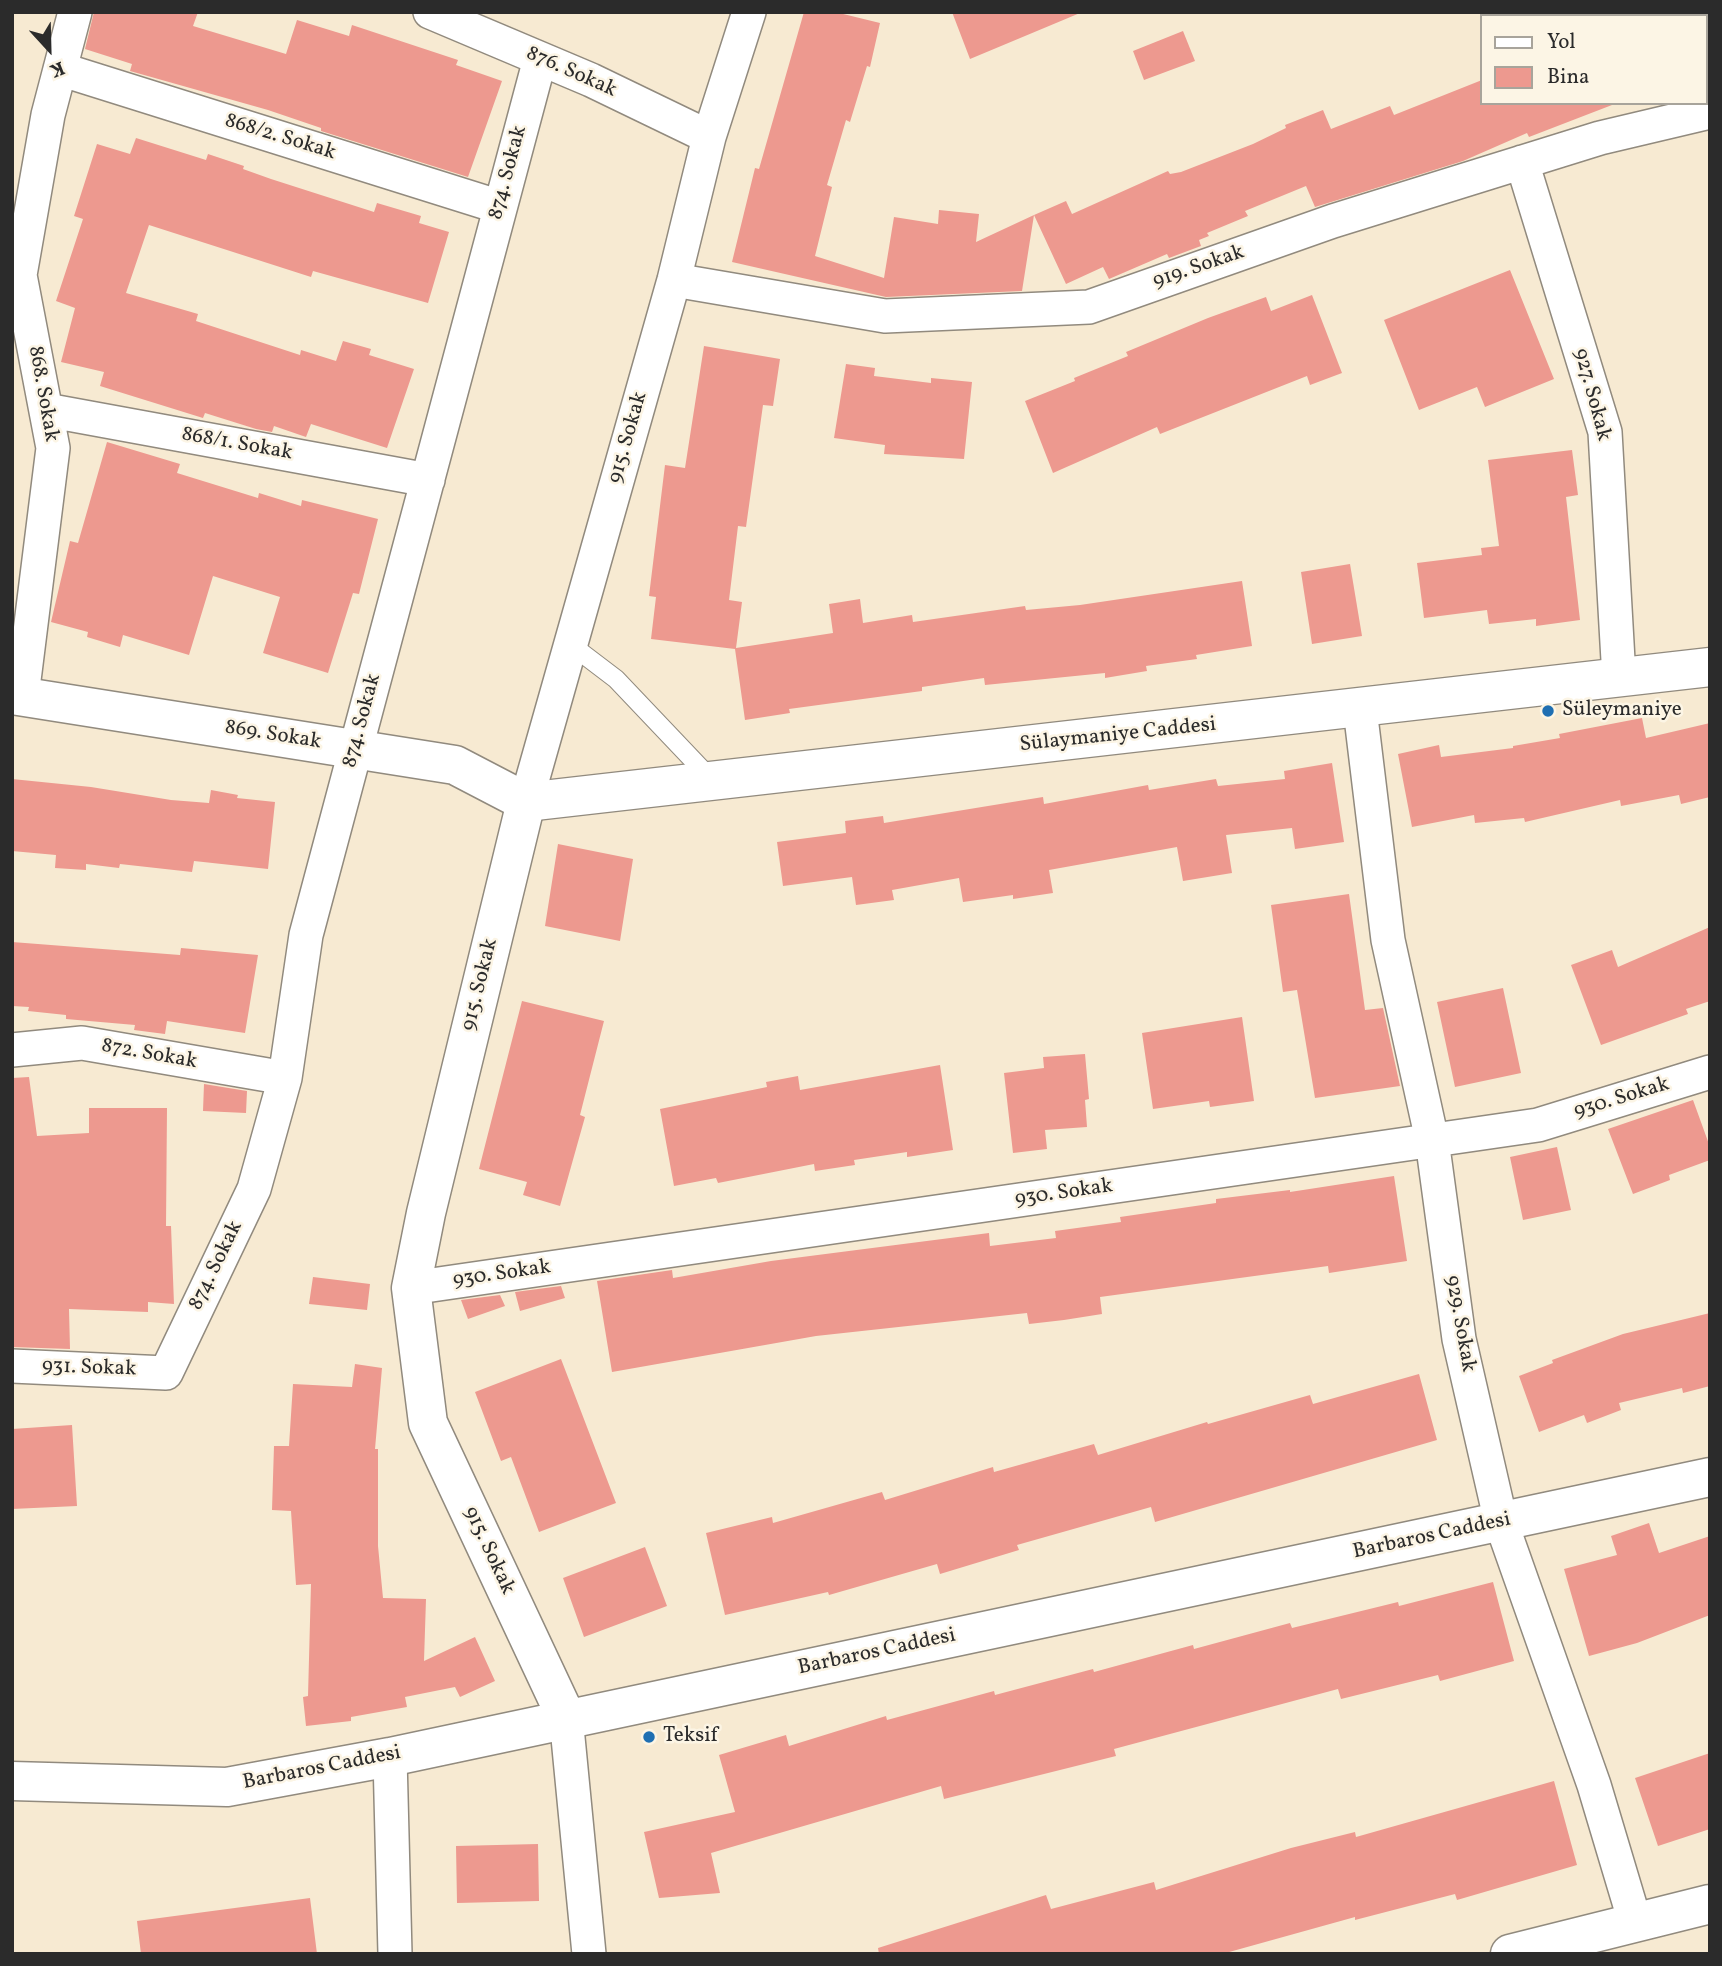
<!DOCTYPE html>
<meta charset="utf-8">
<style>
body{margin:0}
#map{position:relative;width:1722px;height:1966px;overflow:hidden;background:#f7ead2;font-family:Vollkorn,serif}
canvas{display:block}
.frame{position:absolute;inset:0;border:14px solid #2b2b2b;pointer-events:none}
.legend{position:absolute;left:1480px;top:14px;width:228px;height:91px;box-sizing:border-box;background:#fcf5e5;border:2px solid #a8a49b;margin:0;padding:9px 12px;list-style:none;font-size:21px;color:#2b2b2b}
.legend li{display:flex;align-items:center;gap:14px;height:35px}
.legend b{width:35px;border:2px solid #a8a49b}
.north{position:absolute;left:14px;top:14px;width:70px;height:70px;-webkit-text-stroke:5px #fcf5e5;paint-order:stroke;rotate:158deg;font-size:19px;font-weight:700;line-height:28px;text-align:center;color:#2b2b2b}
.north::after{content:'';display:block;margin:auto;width:24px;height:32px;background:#2b2b2b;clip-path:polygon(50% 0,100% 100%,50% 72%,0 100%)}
</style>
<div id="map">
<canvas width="1722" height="1966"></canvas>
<div class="frame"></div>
<ul class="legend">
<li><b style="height:9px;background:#fff"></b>Yol</li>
<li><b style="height:19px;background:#ed998f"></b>Bina</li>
</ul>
<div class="north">K</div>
</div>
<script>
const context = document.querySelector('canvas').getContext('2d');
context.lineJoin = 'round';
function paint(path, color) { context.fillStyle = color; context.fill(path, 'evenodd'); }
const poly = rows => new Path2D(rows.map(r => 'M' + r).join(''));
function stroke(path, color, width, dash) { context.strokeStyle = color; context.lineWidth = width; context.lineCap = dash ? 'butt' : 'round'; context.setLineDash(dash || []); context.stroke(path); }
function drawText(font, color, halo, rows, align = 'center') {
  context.font = font + ' Vollkorn,serif'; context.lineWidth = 5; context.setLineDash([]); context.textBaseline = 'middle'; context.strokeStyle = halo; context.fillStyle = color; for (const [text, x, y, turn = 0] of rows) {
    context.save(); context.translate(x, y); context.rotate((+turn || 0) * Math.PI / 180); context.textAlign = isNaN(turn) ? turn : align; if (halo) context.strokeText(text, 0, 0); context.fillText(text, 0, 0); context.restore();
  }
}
const building = poly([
 [94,12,198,12,193,26,286,54,297,20,349,36,352,25,458,60,456,65,502,81,468,177,321,131,321,128,268,110,130,71,132,64,85,49],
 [804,12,835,12,880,23,870,67,867,66,850,122,846,120,827,185,832,187,815,256,884,278,894,217,938,224,939,210,979,214,976,242,1034,215,1022,291,886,297,732,262,755,168,759,169],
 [952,12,1080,12,1080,13,970,59],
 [1183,31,1195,61,1144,80,1133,51],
 [1482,80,1482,103,1612,105,1529,137,1527,133,1463,161,1315,207,1306,186,1245,211,1248,216,1207,233,1209,236,1199,240,1201,246,1169,258,1167,254,1109,279,1103,267,1066,284,1034,215,1066,201,1072,214,1168,171,1170,174,1181,172,1253,144,1286,128,1285,125,1323,110,1331,129,1390,106,1394,115],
 [136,138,206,160,208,154,244,166,243,169,271,179,374,212,377,203,421,216,419,223,449,232,428,303,313,271,311,277,149,225,126,293,198,314,196,321,300,355,301,350,336,361,343,341,371,349,369,355,414,369,387,448,311,424,306,437,274,426,272,432,256,429,205,413,203,418,100,386,104,372,61,362,75,308,56,301,83,219,74,216,97,144,130,154],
 [1510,270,1554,379,1485,407,1477,387,1419,410,1384,320],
 [1312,295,1342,373,1310,385,1307,376,1160,434,1157,427,1053,473,1025,401,1075,381,1074,378,1128,356,1126,352,1208,318,1266,297,1271,311],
 [704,346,780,359,773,406,763,405,746,527,738,526,729,600,742,602,736,648,833,633,829,604,860,599,863,623,912,615,913,622,1025,606,1026,610,1080,605,1242,581,1252,646,1196,655,1197,659,1146,666,1147,671,1105,678,1105,673,985,685,984,678,922,687,922,691,789,709,790,713,745,720,735,649,651,639,656,597,649,596,665,465,685,468],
 [846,364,875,368,874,376,931,383,931,378,972,382,964,459,884,454,885,445,834,438],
 [107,442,180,464,177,473,258,498,259,493,301,506,302,500,378,519,359,594,353,593,328,673,263,653,280,597,213,576,189,655,123,635,120,647,87,637,88,632,51,622,70,541,78,543],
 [1572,450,1578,495,1566,497,1580,620,1536,626,1536,619,1489,624,1487,610,1424,618,1417,563,1482,555,1481,548,1499,546,1488,460],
 [1350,564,1362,636,1312,644,1301,572],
 [1642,718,1646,738,1710,723,1710,797,1681,804,1679,795,1621,806,1620,800,1525,822,1524,818,1475,823,1474,815,1412,827,1398,754,1439,745,1441,757,1513,748,1513,746,1560,738,1559,734],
 [1332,763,1344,842,1295,849,1292,828,1226,835,1232,873,1183,881,1177,847,1049,870,1053,893,1013,899,1013,895,963,902,959,878,892,890,894,900,856,905,852,877,783,886,777,842,846,833,845,821,883,816,884,823,1043,797,1044,804,1148,785,1149,790,1216,779,1218,786,1285,779,1284,771],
 [12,779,91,787,171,800,209,803,211,790,238,795,237,798,275,802,268,869,194,861,192,872,120,864,119,868,86,864,86,870,55,868,56,855,12,851],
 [558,844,633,859,620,941,545,926],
 [1349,894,1365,1010,1383,1008,1400,1086,1315,1098,1297,990,1283,992,1271,905],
 [1710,927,1710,1001,1686,1009,1688,1014,1601,1045,1571,965,1612,950,1618,967],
 [12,942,180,955,181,948,258,955,245,1033,167,1021,165,1034,134,1030,135,1025,66,1019,66,1015,28,1011,29,1007,12,1006],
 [1503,988,1521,1073,1455,1087,1437,1002],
 [522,1001,604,1021,580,1115,585,1117,560,1206,523,1195,527,1182,479,1169],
 [1242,1017,1254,1101,1210,1107,1209,1101,1153,1109,1142,1033],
 [1085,1054,1089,1099,1085,1100,1087,1127,1045,1130,1047,1149,1013,1153,1004,1073,1044,1068,1043,1057],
 [940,1065,953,1150,907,1157,907,1152,854,1160,855,1165,815,1171,814,1164,718,1183,716,1178,674,1186,660,1109,767,1087,766,1082,798,1076,800,1090],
 [29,1077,37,1136,89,1133,89,1108,167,1108,166,1226,171,1226,174,1304,148,1302,148,1312,69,1309,70,1349,12,1347,12,1078],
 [204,1084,247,1091,246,1113,203,1111],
 [1693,1100,1710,1147,1710,1160,1669,1175,1670,1180,1633,1194,1608,1129],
 [1557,1147,1571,1210,1523,1220,1510,1157],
 [1394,1176,1407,1261,1329,1273,1328,1266,1100,1297,1102,1314,1064,1320,1029,1324,1027,1313,816,1336,612,1372,597,1281,672,1270,673,1278,771,1261,989,1233,990,1246,1056,1238,1055,1231,1121,1222,1120,1217,1216,1203,1216,1199,1290,1190,1290,1192],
 [313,1277,370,1284,367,1310,309,1304],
 [561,1286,565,1298,520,1311,515,1292],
 [500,1295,505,1306,468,1319,461,1300],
 [1710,1313,1710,1386,1683,1393,1682,1388,1619,1403,1621,1410,1587,1423,1584,1415,1539,1432,1519,1376,1553,1363,1552,1360,1623,1334],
 [561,1359,616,1503,539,1532,511,1457,501,1461,475,1392],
 [355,1364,382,1368,375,1449,378,1449,378,1546,383,1598,426,1599,424,1661,475,1637,495,1681,460,1697,455,1687,405,1697,407,1707,351,1717,351,1721,306,1726,303,1697,308,1696,311,1584,296,1585,291,1511,272,1510,274,1446,289,1446,293,1384,352,1387],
 [1419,1374,1437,1440,1155,1522,1151,1507,1017,1545,1019,1550,940,1574,937,1564,829,1595,828,1592,725,1615,706,1533,772,1517,773,1523,882,1492,885,1500,993,1467,994,1472,1094,1444,1098,1455,1207,1422,1208,1424,1310,1395,1313,1404],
 [72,1425,77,1506,12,1509,12,1429],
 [1649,1523,1659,1553,1710,1536,1710,1615,1637,1643,1589,1656,1564,1569,1617,1555,1611,1536],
 [645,1547,667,1606,584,1637,563,1578],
 [1493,1582,1514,1661,1440,1681,1438,1675,1341,1699,1338,1689,1114,1749,1116,1756,944,1799,941,1786,711,1853,720,1893,659,1898,644,1832,735,1812,719,1755,786,1735,789,1746,886,1716,887,1720,994,1691,995,1695,1093,1669,1094,1672,1193,1645,1194,1649,1290,1623,1292,1628,1398,1602,1399,1606],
 [1710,1753,1710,1829,1658,1846,1635,1778],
 [1554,1781,1577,1865,1457,1900,1455,1894,1355,1920,1355,1917,1222,1954,879,1954,878,1948,1046,1895,1051,1909,1154,1882,1156,1890,1291,1848,1355,1832,1356,1837],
 [538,1844,539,1901,457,1903,456,1846],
 [310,1898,317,1954,141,1954,137,1921]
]);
const service = poly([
 [570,644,616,679,711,779]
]);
const minor = poly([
 [430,12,591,80,709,137],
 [1681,12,1682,16],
 [1706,65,1710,73],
 [60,69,500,207],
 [1522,162,1605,432,1619,678],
 [674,280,885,316,1089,307,1333,221,1600,138,1710,112],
 [46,410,428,480],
 [22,696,53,448,20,275,48,115,75,12],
 [1360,709,1388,940,1432,1140,1459,1339,1501,1522,1594,1785,1635,1922],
 [526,802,674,280,709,137,749,12],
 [12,1050,82,1043,285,1078],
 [411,1288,1538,1125,1710,1072],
 [12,1366,166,1373,254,1189,285,1078,306,935,540,59],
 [566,1717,589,1954],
 [390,1757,395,1954]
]);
const tertiary = poly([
 [526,802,426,1213,411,1288,428,1423,566,1717],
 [12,1781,227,1787,390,1757,1710,1477],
 [1510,1954,1710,1904]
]);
const secondary = poly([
 [12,695,455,765,526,802,1710,667]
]);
const markers = [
 [1548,711,7,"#1f6fb2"],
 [649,1737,7,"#1f6fb2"]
];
const streetNames = [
 ["876. Sokak",571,73,24],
 ["868/2. Sokak",280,138,17],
 ["874. Sokak",509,173,-75],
 ["919. Sokak",1199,268,-19],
 ["868. Sokak",42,394,80],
 ["927. Sokak",1591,395,75],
 ["915. Sokak",629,438,-74],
 ["868/1. Sokak",237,445,10],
 ["874. Sokak",363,721,-75],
 ["869. Sokak",273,736,9],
 ["Sülaymaniye Caddesi",1118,736,-6],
 ["915. Sokak",481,985,-76],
 ["872. Sokak",149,1055,10],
 ["930. Sokak",1622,1099,-17],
 ["930. Sokak",1064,1194,-8],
 ["874. Sokak",217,1266,-64],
 ["930. Sokak",502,1275,-8],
 ["929. Sokak",1459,1324,80],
 ["931. Sokak",89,1369,2],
 ["Barbaros Caddesi",1432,1537,-12],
 ["915. Sokak",488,1551,65],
 ["Barbaros Caddesi",877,1653,-12],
 ["Barbaros Caddesi",322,1769,-11]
];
const poiNames = [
 ["Süleymaniye",1562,711],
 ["Teksif",663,1737]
];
paint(building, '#ed998f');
stroke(service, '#918a7e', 20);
stroke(minor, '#918a7e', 36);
stroke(tertiary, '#918a7e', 41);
stroke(secondary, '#918a7e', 41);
stroke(service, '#fff', 18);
stroke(minor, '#fff', 33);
stroke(tertiary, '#fff', 38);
stroke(secondary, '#fff', 38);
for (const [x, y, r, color] of markers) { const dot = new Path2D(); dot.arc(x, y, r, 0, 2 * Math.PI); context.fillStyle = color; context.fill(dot); stroke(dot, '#fcf5e5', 2.5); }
drawText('21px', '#2b2b2b', '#fcf5e5', streetNames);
drawText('21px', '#2b2b2b', '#fcf5e5', poiNames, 'left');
</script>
